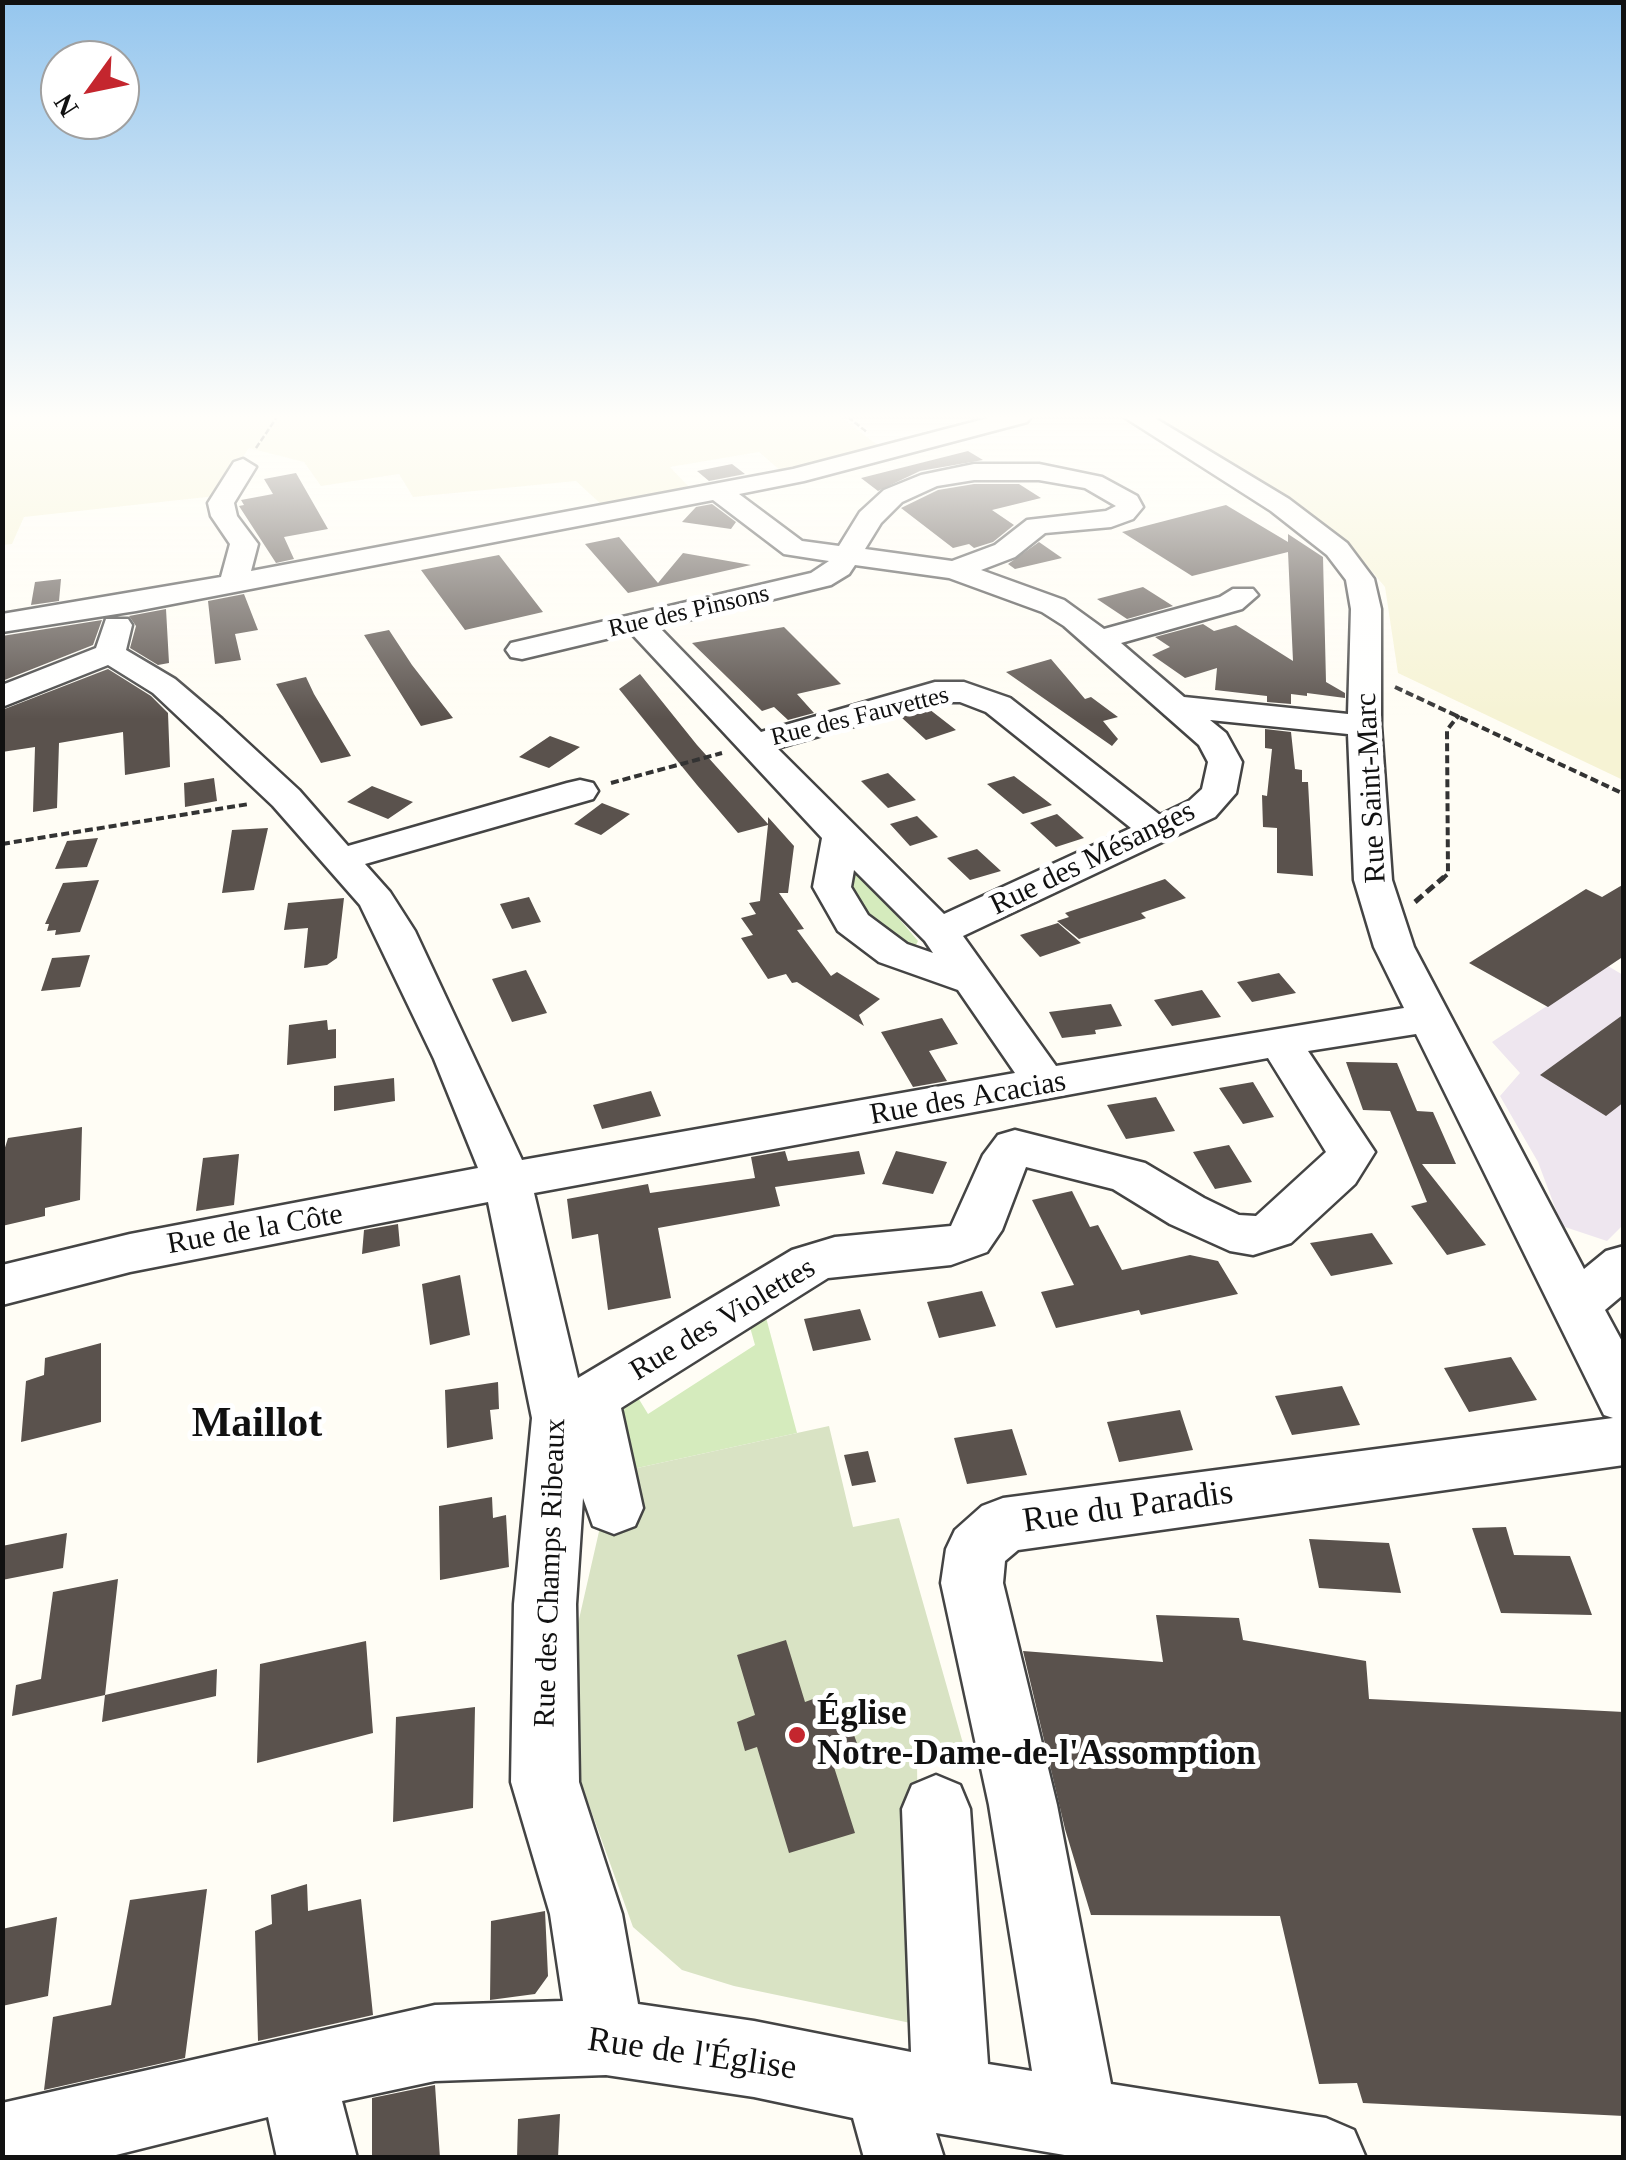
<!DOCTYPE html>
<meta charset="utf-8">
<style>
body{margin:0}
#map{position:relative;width:1626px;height:2160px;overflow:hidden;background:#fffdf5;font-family:Georgia,serif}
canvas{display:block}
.frame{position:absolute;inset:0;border:5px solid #111;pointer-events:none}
.north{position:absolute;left:40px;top:40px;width:100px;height:100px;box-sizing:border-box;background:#fff;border:2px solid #a0a0a0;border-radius:50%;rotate:237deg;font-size:28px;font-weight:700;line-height:40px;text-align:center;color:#111}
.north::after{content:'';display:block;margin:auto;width:35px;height:45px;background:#c4262e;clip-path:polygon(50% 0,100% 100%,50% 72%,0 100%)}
</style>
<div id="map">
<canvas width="1626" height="2160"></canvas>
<div class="frame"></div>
<div class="north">N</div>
</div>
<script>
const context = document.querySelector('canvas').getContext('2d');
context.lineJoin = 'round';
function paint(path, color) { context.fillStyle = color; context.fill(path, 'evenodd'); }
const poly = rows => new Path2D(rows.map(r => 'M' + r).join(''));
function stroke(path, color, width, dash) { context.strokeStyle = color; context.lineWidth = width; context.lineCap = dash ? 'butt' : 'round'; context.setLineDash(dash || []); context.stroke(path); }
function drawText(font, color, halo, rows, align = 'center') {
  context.font = font + ' Georgia,serif'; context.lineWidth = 10; context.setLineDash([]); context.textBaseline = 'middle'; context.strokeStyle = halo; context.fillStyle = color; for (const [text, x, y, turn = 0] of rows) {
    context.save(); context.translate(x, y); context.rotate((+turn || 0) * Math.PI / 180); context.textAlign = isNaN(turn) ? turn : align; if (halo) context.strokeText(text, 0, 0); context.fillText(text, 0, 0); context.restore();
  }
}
const industrial = poly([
 [1608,966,1623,975,1623,1225,1607,1241,1562,1226,1538,1162,1500,1096,1520,1073,1492,1042]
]);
const farmland = poly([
 [3,417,841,417,885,451,782,472,759,452,670,467,692,490,603,506,576,481,413,497,399,474,321,486,304,462,249,448,216,496,24,517,12,544,3,545],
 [1153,417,1623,417,1623,780,1398,673,1385,587,1344,538]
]);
const green = poly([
 [855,872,861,874,918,941,916,945,910,945,873,922,852,894,847,879],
 [764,1310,797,1433,619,1472,615,1395,626,1378,648,1414,755,1345,748,1320]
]);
const cemetery = poly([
 [829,1426,853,1527,899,1518,964,1747,917,1760,920,2025,734,1986,682,1970,633,1927,580,1780,571,1711,577,1628,603,1514,619,1472]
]);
const building = poly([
 [968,451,983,460,920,471,878,491,861,478],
 [732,464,745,474,709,481,697,471],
 [296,473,328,529,284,537,294,559,276,563,239,506,244,505,241,500,273,494,264,479],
 [974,484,1019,484,1041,498,992,510,1014,525,993,542,974,548,969,544,953,548,901,508,938,490],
 [712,504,736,522,731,529,682,522,696,507],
 [1226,505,1288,542,1288,534,1323,557,1326,682,1345,693,1345,698,1307,693,1307,696,1291,694,1291,704,1267,702,1267,696,1215,690,1217,668,1185,678,1152,655,1170,647,1155,637,1203,624,1214,631,1236,625,1293,661,1288,552,1192,576,1122,532],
 [619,537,658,583,683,553,751,565,628,593,585,544],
 [1039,542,1062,558,1015,569,1008,564],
 [499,555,543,612,465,630,421,570],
 [61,579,59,601,31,605,35,582],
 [1143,587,1173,606,1127,619,1097,599],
 [244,594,258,630,235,634,241,660,215,664,208,601],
 [166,609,169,663,158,665,130,648,136,626,129,616],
 [102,620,93,645,2,681,2,636],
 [784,627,841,684,797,694,814,713,788,720,774,707,762,711,692,643],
 [389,630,412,665,453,718,421,726,364,635],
 [1051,659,1085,699,1091,697,1118,717,1103,721,1118,739,1112,746,1006,672],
 [108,669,151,696,168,713,170,767,125,775,123,732,59,743,57,808,33,812,35,747,2,752,2,710],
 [640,674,697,745,768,824,768,817,794,846,788,893,779,893,804,929,797,930,831,976,837,972,880,999,859,1015,864,1026,797,982,792,983,786,974,768,979,741,938,753,935,741,918,756,914,749,903,760,901,768,825,738,833,697,785,619,689],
 [306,677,314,694,351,756,321,763,276,684],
 [929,709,956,730,926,740,901,717],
 [1265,729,1291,732,1295,769,1302,770,1302,782,1308,782,1313,876,1277,873,1277,828,1263,827,1262,795,1267,796,1272,749,1265,748],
 [550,736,580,747,549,768,519,757],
 [888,773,916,800,888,808,861,781],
 [1014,776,1052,805,1023,814,987,784],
 [214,778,217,801,185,807,184,783],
 [372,786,413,802,388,819,347,802],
 [602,803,630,814,601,835,574,824],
 [1057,814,1084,838,1056,847,1030,823],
 [917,816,938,837,910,846,890,824],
 [268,828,254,890,222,893,232,830],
 [98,838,87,867,55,869,67,841],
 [977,849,1001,871,970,880,947,858],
 [1165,879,1186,898,1141,913,1146,918,1079,939,1057,921,1069,917,1065,913],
 [99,880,80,932,55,935,56,930,47,931,49,924,45,924,63,883],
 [1624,884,1624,956,1548,1007,1469,963,1586,889,1602,897],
 [529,897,541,922,512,929,500,904],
 [344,898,337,958,327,965,304,968,308,928,284,930,288,903],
 [1058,923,1081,943,1040,957,1020,935],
 [90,955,80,987,41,991,52,958],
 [526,970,547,1013,512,1022,492,979],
 [1279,973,1296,993,1252,1002,1237,982],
 [1202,990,1221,1017,1172,1026,1154,1000],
 [1111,1004,1122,1026,1095,1030,1096,1034,1062,1038,1049,1012],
 [1624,1014,1624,1102,1606,1116,1540,1075],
 [942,1018,958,1044,929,1051,947,1081,913,1087,881,1032],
 [327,1020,328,1030,336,1029,336,1058,287,1065,289,1025],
 [1346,1062,1397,1063,1417,1111,1433,1112,1456,1164,1422,1164,1486,1245,1447,1255,1411,1206,1427,1202,1390,1111,1363,1110],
 [394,1078,395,1101,334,1111,334,1086],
 [1253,1082,1274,1117,1243,1124,1219,1088],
 [651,1091,661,1116,602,1129,593,1105],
 [1156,1097,1175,1131,1126,1139,1107,1105],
 [82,1127,80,1200,45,1208,45,1216,2,1226,2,1157,8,1138],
 [1229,1145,1252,1182,1215,1189,1193,1152],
 [785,1151,788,1161,859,1151,865,1174,775,1187,780,1206,658,1228,671,1298,608,1310,598,1234,572,1239,567,1199,648,1184,650,1193,755,1178,751,1157],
 [896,1151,947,1162,933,1194,882,1184],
 [239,1154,234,1205,196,1211,203,1158],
 [1072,1191,1090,1227,1098,1225,1122,1270,1190,1255,1218,1261,1238,1294,1141,1315,1139,1310,1056,1328,1041,1292,1074,1285,1032,1200],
 [398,1224,400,1246,362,1254,364,1230],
 [1372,1233,1393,1264,1331,1276,1310,1243],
 [460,1275,470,1335,430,1345,422,1284],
 [982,1291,996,1326,939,1338,927,1302],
 [860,1309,871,1340,813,1351,804,1319],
 [101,1343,101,1422,21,1442,26,1381,44,1375,45,1358],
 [1511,1357,1537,1400,1469,1412,1444,1368],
 [498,1382,499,1409,490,1410,493,1439,447,1448,445,1390],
 [1342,1386,1360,1425,1292,1435,1275,1396],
 [1180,1410,1193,1450,1119,1462,1107,1422],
 [1012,1429,1027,1475,967,1484,954,1438],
 [868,1451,876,1482,852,1486,844,1455],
 [492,1497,493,1518,506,1515,509,1567,440,1580,439,1506],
 [1506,1527,1514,1555,1570,1556,1592,1615,1501,1613,1472,1528],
 [67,1533,63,1568,2,1580,2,1546],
 [1309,1539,1389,1543,1401,1593,1319,1588],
 [118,1579,105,1695,12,1716,16,1685,41,1679,53,1592],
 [1156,1615,1239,1618,1243,1640,1366,1661,1369,1699,1624,1712,1624,2116,1363,2103,1357,2083,1319,2084,1280,1916,1091,1915,1065,1829,1023,1651,1163,1662],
 [786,1640,805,1702,824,1695,833,1720,847,1716,862,1757,834,1767,855,1833,789,1853,757,1747,745,1751,737,1722,755,1715,737,1655],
 [366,1641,373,1733,257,1763,260,1664],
 [217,1669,216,1696,102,1722,105,1695],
 [475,1707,473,1808,393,1822,396,1717],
 [307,1884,308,1911,361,1899,373,2015,258,2041,255,1931,272,1924,271,1895],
 [207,1889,185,2058,44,2090,53,2017,111,2005,130,1900],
 [545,1911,548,1976,535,1994,490,2000,491,1921],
 [57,1917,48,1996,2,2006,2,1929],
 [435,2085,440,2158,372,2158,372,2098],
 [560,2114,558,2158,517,2158,518,2119]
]);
const pathFar2 = poly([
 [848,417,868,433],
 [256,448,277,417]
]);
const pathFar1 = poly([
 [1395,687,1624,794],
 [611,783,722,753],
 [2,844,249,804],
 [1441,880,1448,874,1447,730,1459,715]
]);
const path = poly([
 [1415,902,1444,877]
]);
const minor = poly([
 [992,417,1031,417,1027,422,804,481,739,494,802,541,839,546,860,512,884,490,921,475,974,464,1039,464,1102,477,1137,496,1143,507,1133,519,1111,527,1045,533,1015,557,981,570,1064,600,1104,629,1220,597,1233,589,1253,589,1258,595,1242,609,1121,643,1184,697,1348,714,1351,609,1346,580,1327,555,1271,511,1124,417,1153,417,1289,499,1347,543,1374,579,1381,609,1381,726,1392,880,1414,947,1584,1269,1606,1251,1624,1246,1624,1294,1605,1310,1624,1345,1624,1465,1018,1550,1005,1561,1003,1583,1057,1805,1111,2084,1326,2118,1354,2130,1366,2158,1082,2158,936,2133,944,2158,864,2158,853,2118,754,2097,606,2075,435,2081,342,2101,357,2158,277,2158,268,2117,104,2158,2,2158,2,2103,435,2005,563,2001,550,1914,511,1782,514,1604,532,1418,488,1202,130,1272,2,1305,2,1265,130,1234,478,1168,434,1059,360,905,273,806,153,693,108,665,2,707,2,685,96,648,106,619,128,619,132,625,126,650,175,679,222,719,299,790,348,846,567,783,580,780,593,783,598,791,593,799,365,864,390,892,415,931,522,1160,1015,1073,958,990,879,962,838,931,813,887,822,838,631,633,522,659,511,657,506,650,511,643,811,573,829,561,784,554,713,500,136,611,2,632,2,614,221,577,230,544,211,516,208,503,234,462,243,459,256,467,234,503,237,516,258,544,251,571,793,469,992,417],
 [974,480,1039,480,1085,488,1116,506,1106,511,1027,520,995,545,952,561,865,549,881,523,902,502,937,486,974,480],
 [855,565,949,578,1042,612,1064,626,1199,745,1208,762,1202,789,1189,801,1160,815,1010,698,964,682,935,682,761,732,659,627,831,585,849,574,855,565],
 [937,702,960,702,986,712,1131,828,944,914,777,748,937,702],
 [1210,720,1348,734,1354,880,1374,947,1404,1008,1056,1066,963,936,1215,817,1236,793,1242,762,1226,733,1210,720],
 [854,870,925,941,933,953,907,944,868,915,851,887,854,870],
 [1416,1034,1604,1415,1613,1418,1003,1498,982,1506,955,1530,946,1549,941,1583,989,1805,1032,2071,988,2064,970,1809,960,1785,936,1775,912,1785,902,1809,911,2052,754,2021,638,2004,622,1914,579,1782,576,1604,583,1498,593,1526,614,1534,635,1526,643,1508,621,1408,828,1278,951,1265,987,1252,1002,1230,1026,1167,1113,1189,1170,1224,1230,1251,1253,1255,1291,1243,1355,1184,1375,1152,1308,1051,1416,1034],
 [1268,1058,1326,1152,1256,1216,1239,1215,1204,1198,1145,1163,1015,1130,998,1135,983,1155,951,1226,835,1237,792,1250,578,1378,534,1193,1268,1058]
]);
const markers = [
 [797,1735,10,"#c4262e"]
];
const farStreetnames = [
 ["Rue des Pinsons",689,612,-13],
 ["Rue des Fauvettes",860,717,-14]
];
const streetNames = [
 ["Rue Saint-Marc",1372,788,-93],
 ["Rue des Mésanges",1093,859,-26],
 ["Rue des Acacias",968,1099,-10],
 ["Rue de la Côte",255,1230,-10],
 ["Rue des Violettes",723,1320,-31],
 ["Rue des Champs Ribeaux",551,1573,-88]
];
const nearStreetnames = [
 ["Rue du Paradis",1128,1508,-8],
 ["Rue de l'Église",692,2055,8]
];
const nearPoinames = [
 ["Église",817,1715],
 ["Notre-Dame-de-l'Assomption",817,1755]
];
const nearQuarternames = [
 ["Maillot",257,1425]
];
paint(industrial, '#eee6ef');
paint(farmland, '#f6f3d4');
paint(green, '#d5ebbd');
paint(cemetery, '#d9e3c4');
paint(building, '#5a524d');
stroke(minor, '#444', 5);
stroke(pathFar2, '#333', 2.5, [6, 2.5]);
stroke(pathFar1, '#333', 4, [8, 4]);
stroke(path, '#333', 5, [10, 5]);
paint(minor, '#fff');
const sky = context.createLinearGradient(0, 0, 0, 719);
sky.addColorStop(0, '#95c6ee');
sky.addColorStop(0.58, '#fffefa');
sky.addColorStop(1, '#fffefa00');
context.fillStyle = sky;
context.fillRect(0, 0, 1626, 719);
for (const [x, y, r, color] of markers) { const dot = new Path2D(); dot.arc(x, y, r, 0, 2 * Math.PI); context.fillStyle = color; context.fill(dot); stroke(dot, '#fff', 4); }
drawText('25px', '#111', '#fff', farStreetnames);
drawText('30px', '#111', '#fff', streetNames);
drawText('35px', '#111', '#fff', nearStreetnames);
drawText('bold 35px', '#111', '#fff', nearPoinames, 'left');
drawText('bold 42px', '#111', '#fff', nearQuarternames);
</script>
